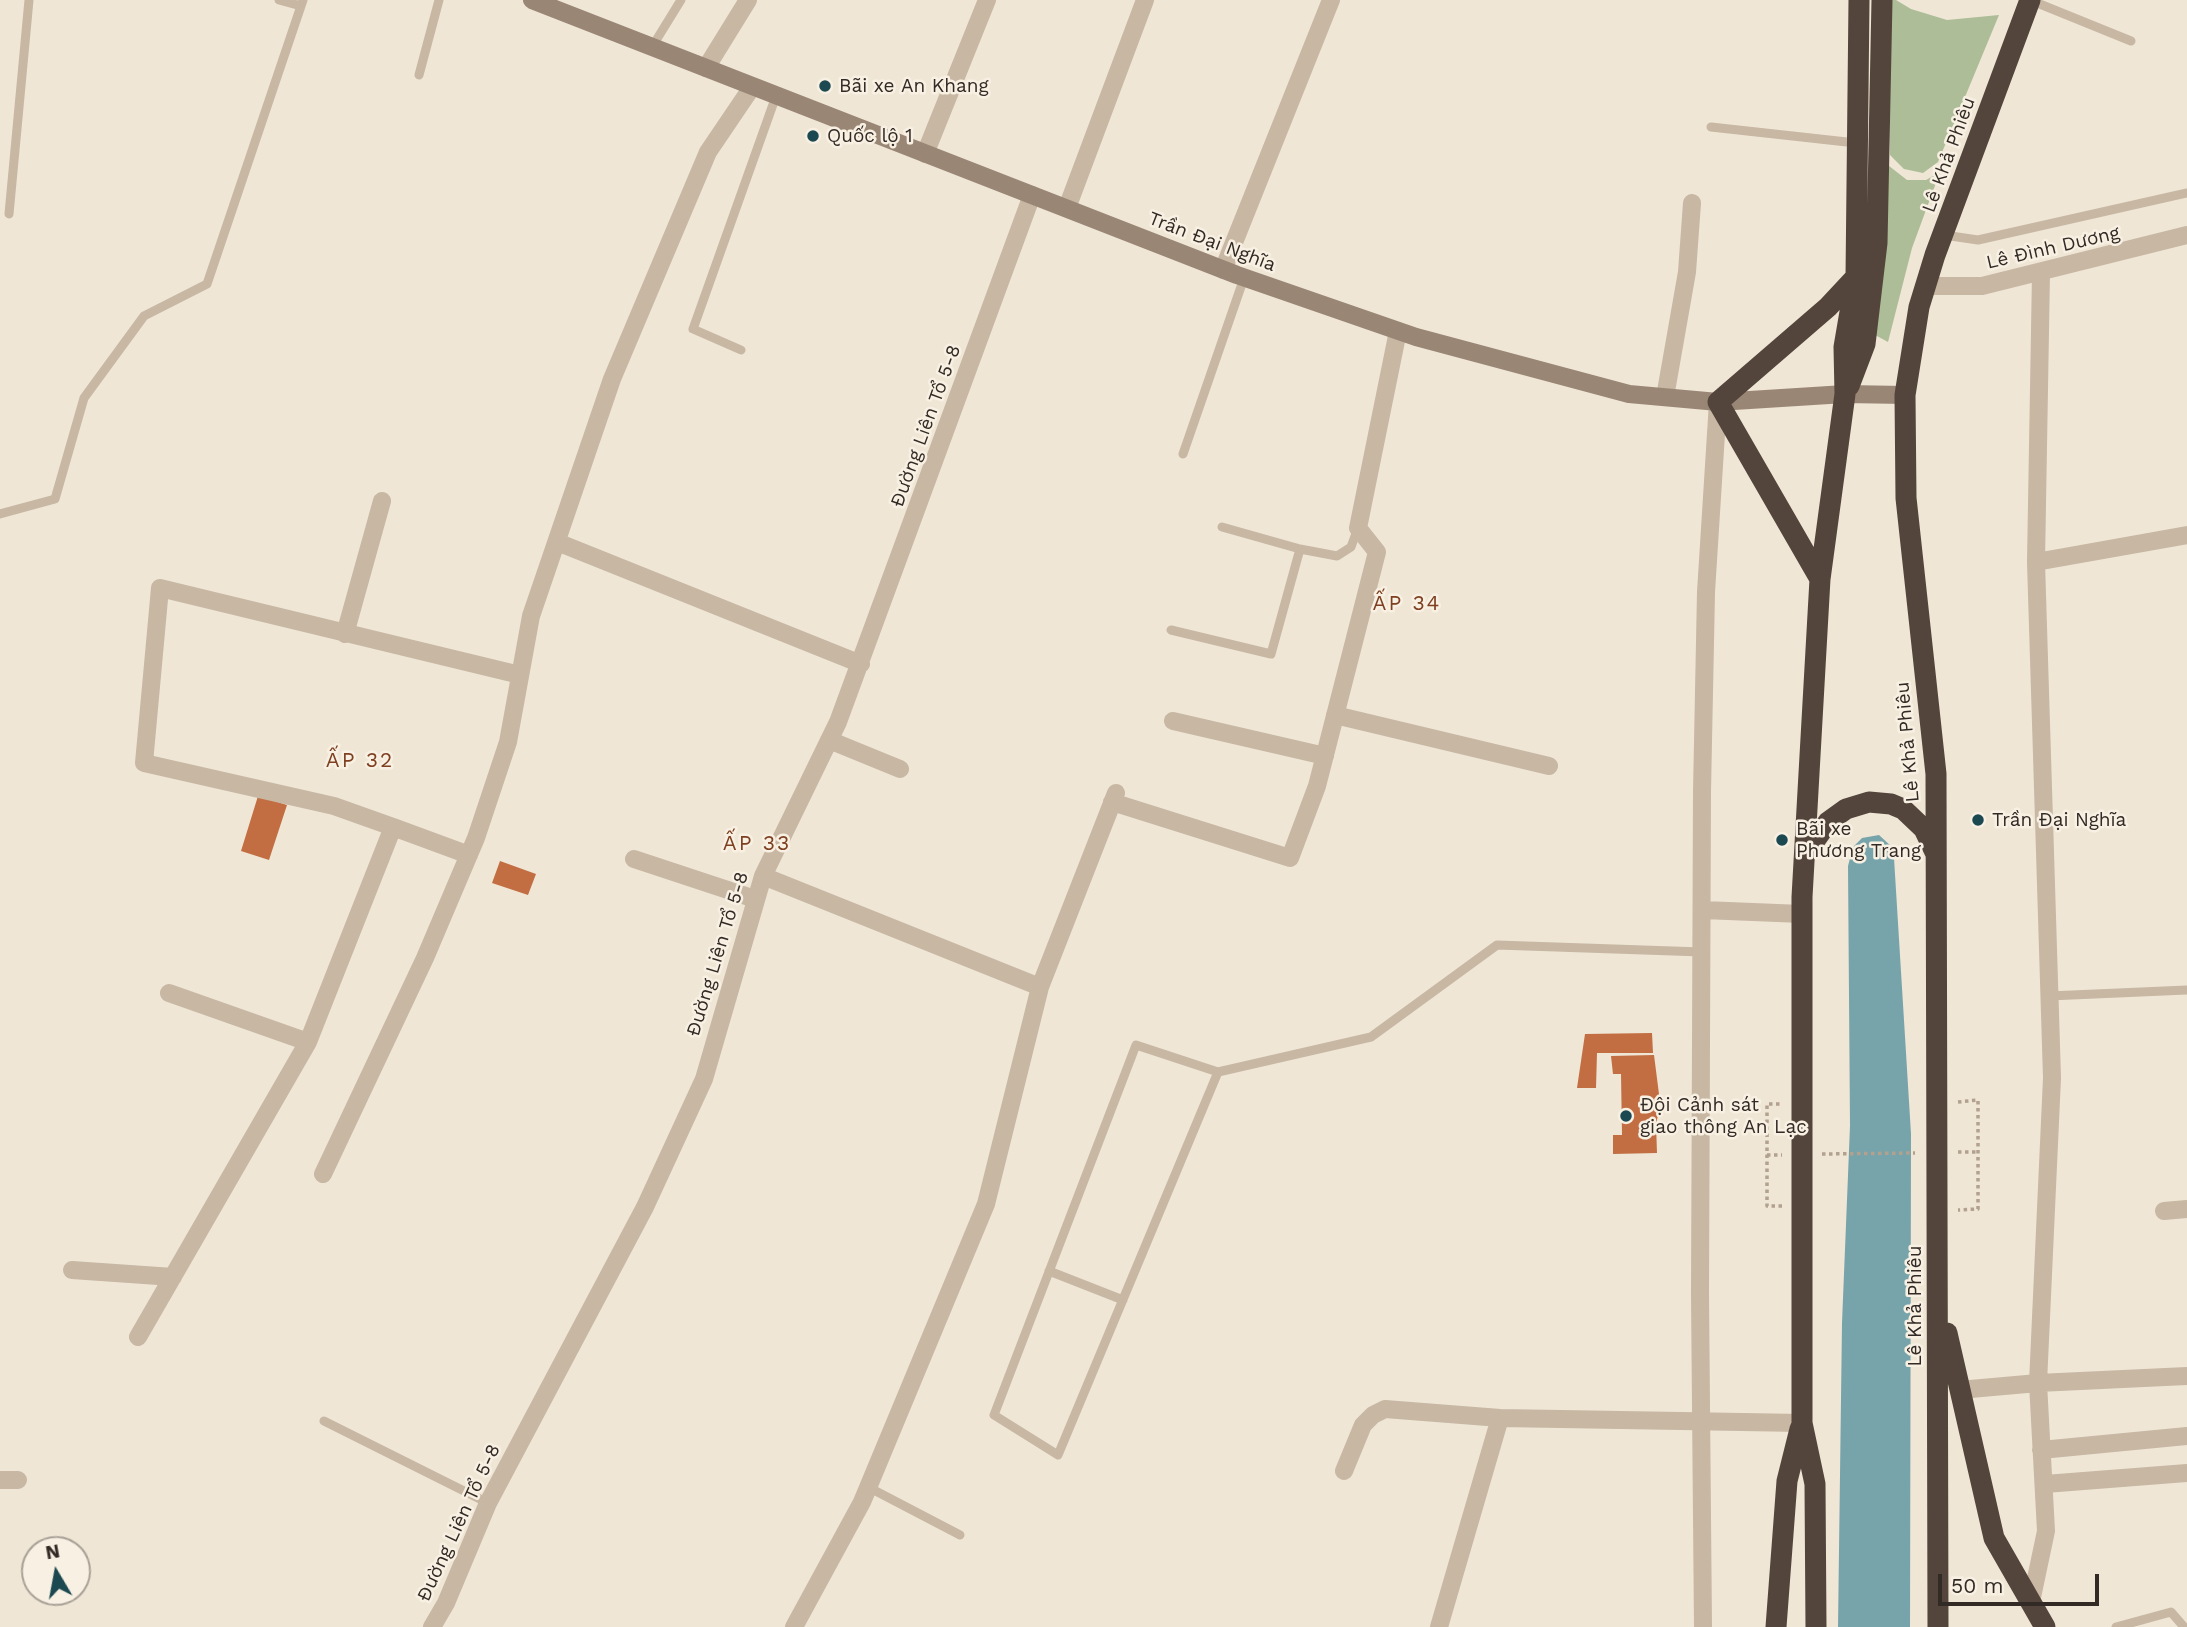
<!DOCTYPE html>
<meta charset="utf-8">
<style>
body{margin:0}
#map{position:relative;width:2187px;height:1627px;overflow:hidden;background:#efe6d6;font-family:"Work Sans",sans-serif}
canvas{display:block}
.north{position:absolute;left:21px;top:1536px;width:70px;height:70px;box-sizing:border-box;background:#f8f0e2;border:2px solid #a9a196;border-radius:50%;rotate:350deg;font-size:19px;font-weight:700;line-height:28px;text-align:center;color:#322a25}
.north::after{content:'';display:block;margin:auto;width:24px;height:32px;background:#1c4951;clip-path:polygon(50% 0,100% 100%,50% 72%,0 100%)}
.scale{position:absolute;left:1938px;top:1574px;width:161px;height:32px;box-sizing:border-box;border:4px solid #322a25;border-top:0;padding-left:9px;font-size:21px;line-height:24px;white-space:nowrap;color:#322a25;-webkit-text-stroke:5px #f8f0e2;paint-order:stroke}
</style>
<div id="map">
<canvas width="2187" height="1627"></canvas>
<div class="north">N</div>
<div class="scale">50 m</div>
</div>
<script>
const context = document.querySelector('canvas').getContext('2d');
context.lineJoin = 'round';
function paint(path, color) { context.fillStyle = color; context.fill(path, 'evenodd'); }
const poly = rows => new Path2D(rows.map(r => 'M' + r).join(''));
function stroke(path, color, width, dash) { context.strokeStyle = color; context.lineWidth = width; context.lineCap = dash ? 'butt' : 'round'; context.setLineDash(dash || []); context.stroke(path); }
function drawText(font, color, halo, rows, align = 'center') {
  context.font = font + ' "Work Sans",sans-serif'; context.lineWidth = 5; context.setLineDash([]); context.textBaseline = 'middle'; context.strokeStyle = halo; context.fillStyle = color; for (const [text, x, y, turn = 0] of rows) {
    context.save(); context.translate(x, y); context.rotate((+turn || 0) * Math.PI / 180); context.textAlign = isNaN(turn) ? turn : align; if (halo) context.strokeText(text, 0, 0); context.fillText(text, 0, 0); context.restore();
  }
}
const green = poly([
 [1887,0,1896,0,1911,9,1947,20,1999,15,1938,162,1923,173,1904,169,1890,155],
 [1884,162,1907,180,1926,180,1940,172,1912,248,1888,342,1875,335]
]);
const water = poly([
 [1879,835,1892,847,1894,858,1911,1134,1910,1627,1838,1627,1842,1323,1850,1126,1848,866,1853,847,1862,838]
]);
const building = poly([
 [258,796,287,805,269,860,241,851],
 [500,861,536,874,528,895,492,883],
 [1652,1033,1653,1053,1597,1053,1596,1088,1577,1088,1585,1034],
 [1654,1055,1660,1102,1656,1102,1656,1108,1660,1107,1656,1124,1657,1153,1613,1154,1613,1135,1622,1135,1621,1074,1613,1074,1611,1056]
]);
const path = poly([
 [1958,1102,1978,1100,1978,1209,1958,1210],
 [1958,1152,1978,1152],
 [1822,1154,1915,1153],
 [1767,1155,1782,1155],
 [1782,1206,1767,1206,1767,1104,1782,1104]
]);
const lane = poly([
 [279,0,301,6],
 [2030,0,2131,41],
 [652,47,681,0],
 [419,75,439,0],
 [1711,127,1856,143],
 [9,214,29,0],
 [1944,235,1978,240,2187,193],
 [741,350,693,329,776,96],
 [1183,454,1244,278],
 [0,514,55,499,84,398,144,316,207,284,303,0],
 [1222,527,1300,549,1337,556,1351,547,1358,528],
 [1171,630,1271,654,1300,549],
 [2049,996,2187,990],
 [1218,1072,1058,1455,994,1415,1136,1045,1218,1072,1371,1037,1497,945,1702,952],
 [1049,1271,1123,1300],
 [324,1421,488,1503],
 [868,1487,960,1535],
 [2116,1627,2171,1612,2184,1627]
]);
const street = poly([
 [706,68,748,0],
 [925,154,987,0],
 [1067,208,1145,0],
 [1223,270,1331,0],
 [1926,286,1982,286,2187,235],
 [1665,397,1687,272,1692,203],
 [557,542,861,664],
 [2036,562,2187,535],
 [345,634,382,501],
 [1335,715,1549,766],
 [1173,721,1325,756],
 [829,740,900,769],
 [1112,802,1290,858,1317,786,1377,552,1358,528,1398,331],
 [393,827,334,806,144,763,160,588,520,675],
 [634,859,755,899],
 [763,876,1040,987],
 [1703,910,1802,914],
 [169,993,308,1042],
 [323,1174,425,958,476,838,508,742,531,616,612,379,708,152,752,87],
 [2164,1211,2187,1209],
 [72,1270,173,1277],
 [138,1337,308,1042,393,827,469,855],
 [1959,1390,2038,1383,2187,1376],
 [2041,1450,2187,1436],
 [1344,1471,1363,1425,1373,1415,1385,1409,1500,1418,1802,1423],
 [0,1480,18,1480],
 [2045,1484,2187,1473],
 [2031,1602,2046,1531,2038,1383,2052,1078,2036,562,2041,273],
 [432,1627,446,1603,488,1503,645,1207,704,1079,763,876,838,722,1032,195],
 [794,1627,862,1502,986,1204,1040,987,1116,793],
 [1439,1627,1500,1418],
 [1703,1627,1700,1294,1702,792,1706,592,1718,402]
]);
const secondary = poly([
 [532,0,1237,275,1416,337,1629,394,1718,402,1845,394,1905,395]
]);
const highway = poly([
 [1849,386,1865,344,1877,243,1882,0],
 [1820,579,1718,402,1828,307,1856,277],
 [1806,853,1828,822,1846,809,1869,802,1891,804,1903,809,1924,829,1935,852],
 [1947,1333,1994,1538,2045,1627],
 [1776,1627,1787,1481,1800,1429],
 [1816,1627,1815,1484,1802,1423,1802,897,1820,579,1845,394,1844,347,1856,277,1859,0],
 [1938,1627,1936,774,1906,498,1905,395,1919,307,1935,255,2030,0]
]);
const markers = [
 [825,86,7,"#1c4951"],
 [813,136,7,"#1c4951"],
 [1978,820,7,"#1c4951"],
 [1782,840,7,"#1c4951"],
 [1626,1116,7,"#1c4951"]
];
const poiNames = [
 ["Bãi xe An Khang",839,86],
 ["Quốc lộ 1",827,136],
 ["Trần Đại Nghĩa",1992,820],
 ["Bãi xe",1796,829],
 ["Phương Trang",1796,851],
 ["Đội Cảnh sát",1640,1105],
 ["giao thông An Lạc",1640,1127]
];
const streetNames = [
 ["Lê Khả Phiêu",1949,155,-70],
 ["Trần Đại Nghĩa",1212,242,21],
 ["Lê Đình Dương",2053,248,-13],
 ["Đường Liên Tổ 5-8",926,426,-70],
 ["Lê Khả Phiêu",1908,742,-95],
 ["Đường Liên Tổ 5-8",718,954,-73],
 ["Lê Khả Phiêu",1915,1306,-90],
 ["Đường Liên Tổ 5-8",459,1523,-65]
];
const neighbourhoodNames = [
 ["ẤP 34",1407,604],
 ["ẤP 32",360,761],
 ["ẤP 33",757,844]
];
paint(green, '#adbd97');
paint(water, '#77a4ab');
paint(building, '#c26e42');
stroke(path, '#b2a18e', 3.5, [3.5, 3.5]);
stroke(lane, '#c7b7a3', 9);
stroke(street, '#c7b7a3', 18);
stroke(secondary, '#9a8675', 18);
stroke(highway, '#53453c', 21);
for (const [x, y, r, color] of markers) { const dot = new Path2D(); dot.arc(x, y, r, 0, 2 * Math.PI); context.fillStyle = color; context.fill(dot); stroke(dot, '#f8f0e2', 2.5); }
drawText('19px', '#322a25', '#f8f0e2', poiNames, 'left');
drawText('19px', '#322a25', '#f8f0e2', streetNames);
context.letterSpacing = '2px';
drawText('21px', '#7e4021', '#f8f0e2', neighbourhoodNames);
context.letterSpacing = '0px';
</script>
